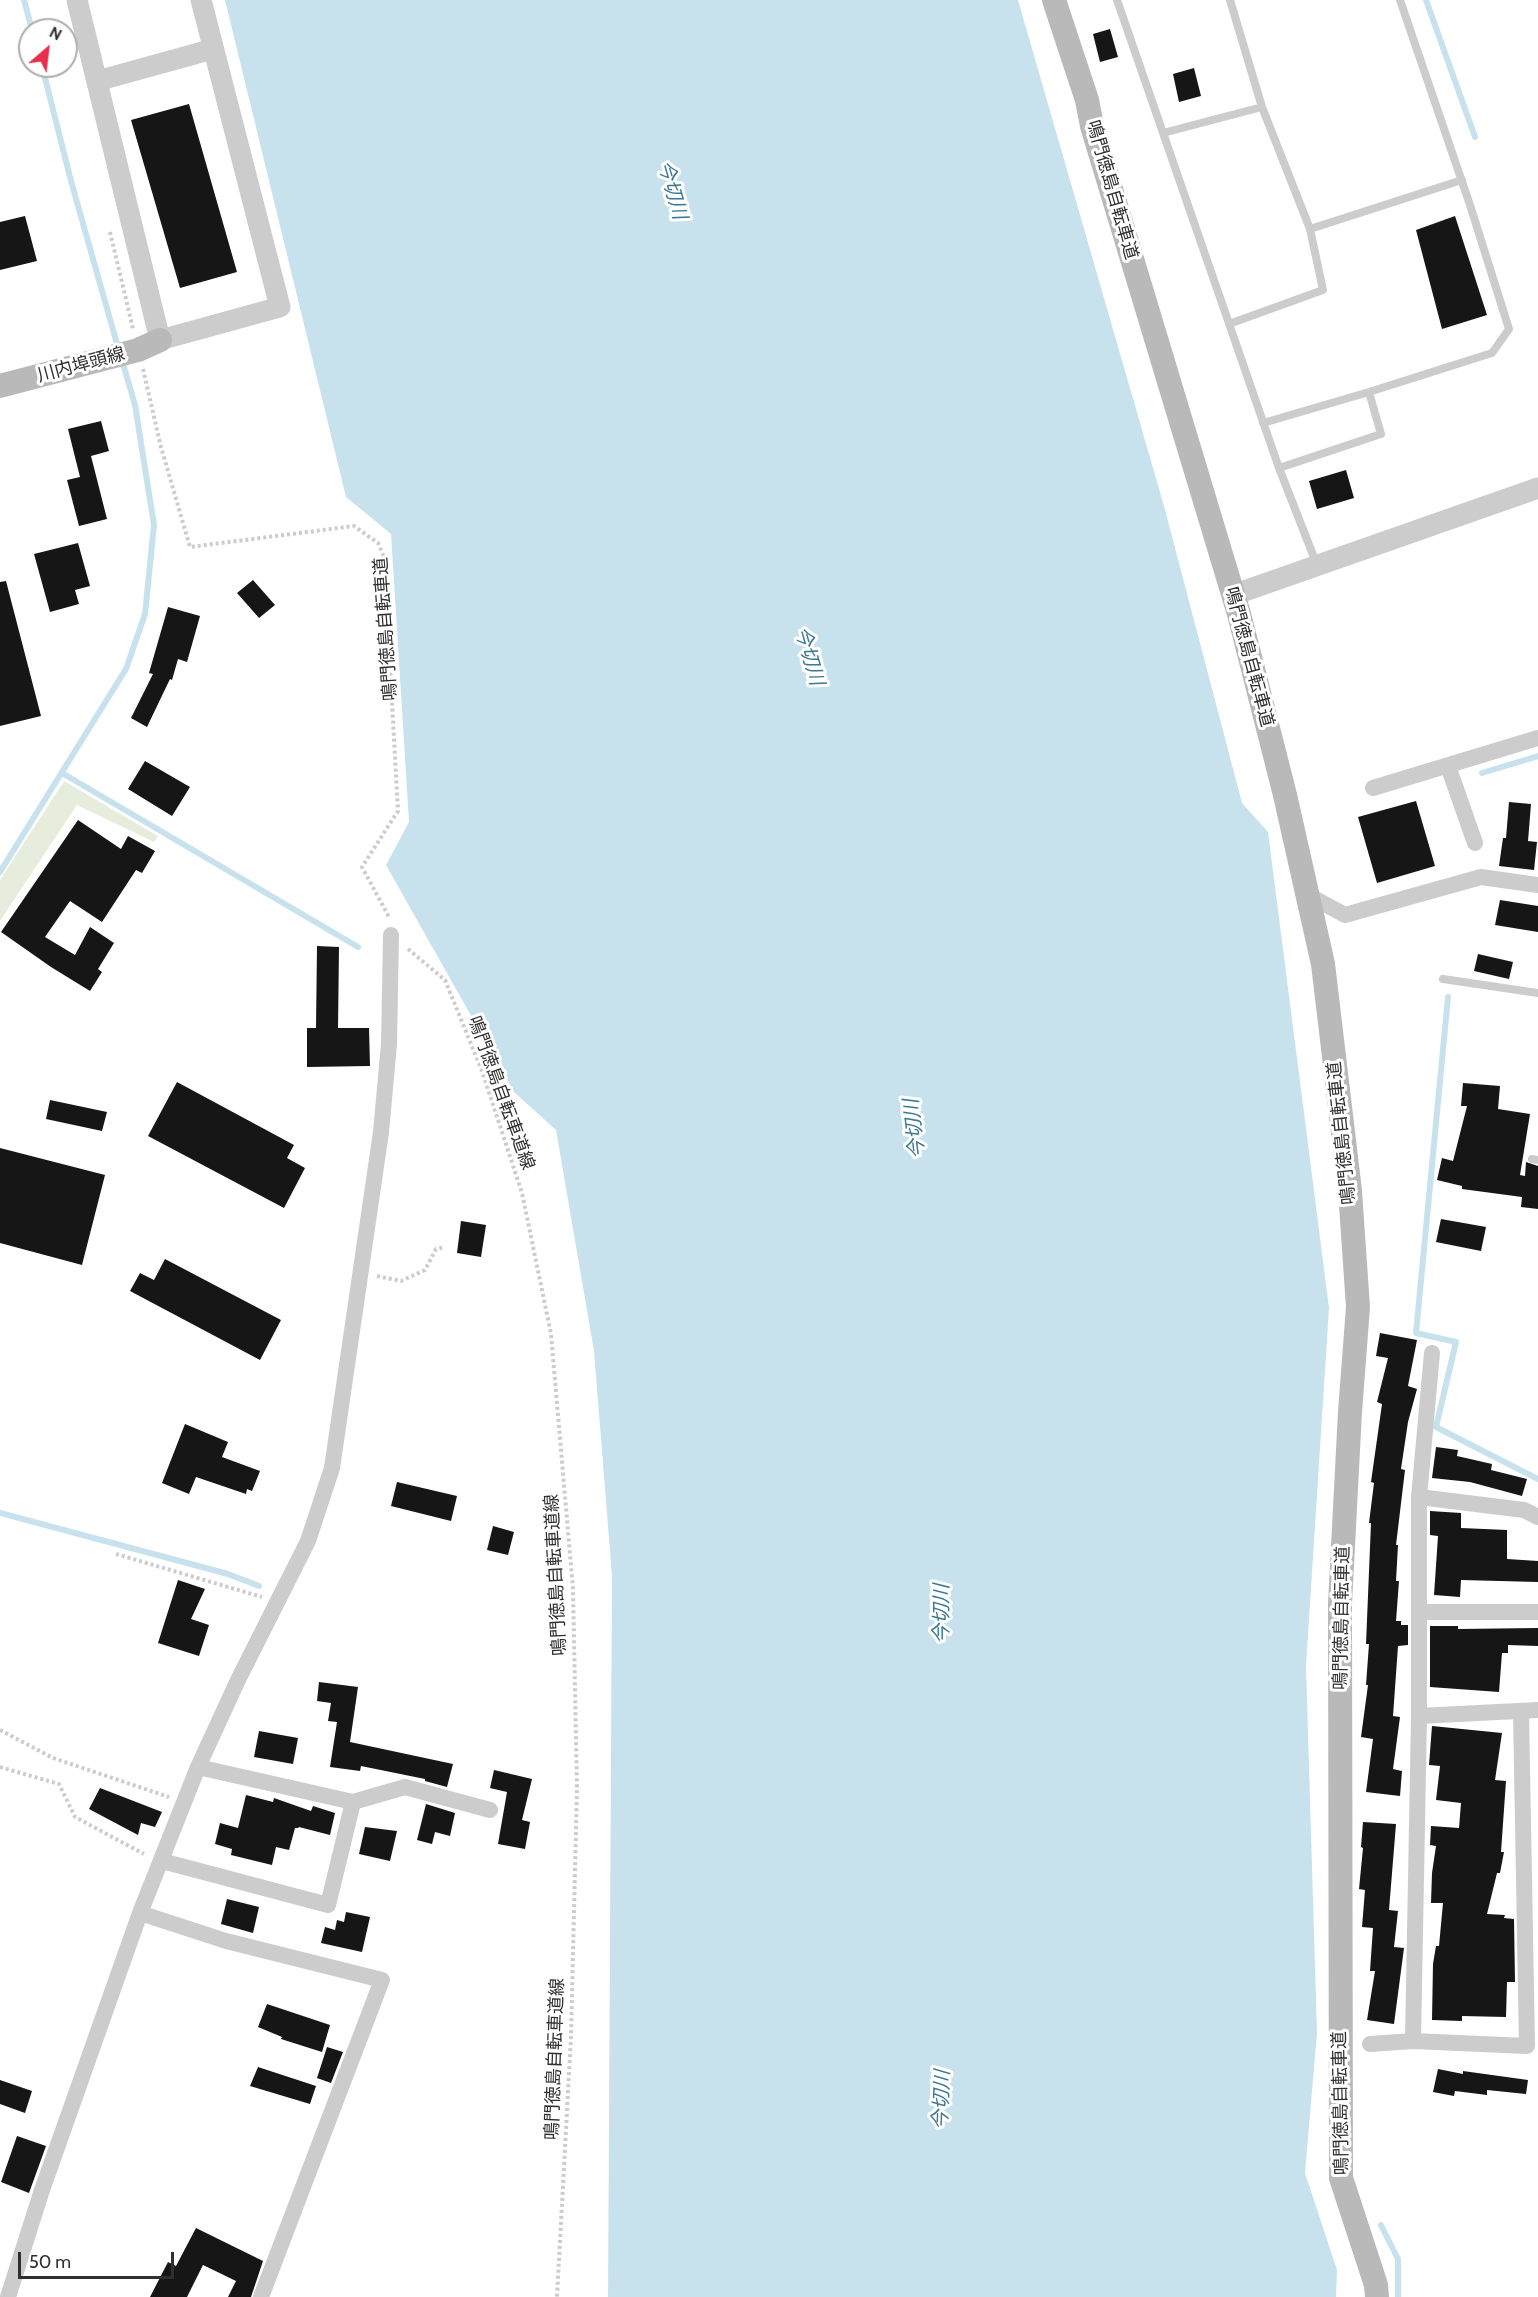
<!DOCTYPE html>
<meta charset="utf-8">
<style>
body{margin:0}
#map{position:relative;width:1538px;height:2297px;overflow:hidden;background:#fff;font-family:Cabin,sans-serif}
canvas{display:block}
.north{position:absolute;left:18px;top:18px;width:60px;height:60px;box-sizing:border-box;background:#fff;border:2px solid #acacac;border-radius:50%;rotate:28deg;font-size:16px;font-weight:700;line-height:24px;text-align:center;color:#2f2f2f}
.north::after{content:'';display:block;margin:auto;width:21px;height:27px;background:#ea2d4c;clip-path:polygon(50% 0,100% 100%,50% 72%,0 100%)}
.scale{position:absolute;left:18px;top:2252px;width:156px;height:27px;box-sizing:border-box;border:3px solid #2f2f2f;border-top:0;padding-left:8px;font-size:18px;line-height:21px;white-space:nowrap;color:#2f2f2f;-webkit-text-stroke:4px #fff;paint-order:stroke}
</style>
<div id="map">
<canvas width="1538" height="2297"></canvas>
<div class="north">N</div>
<div class="scale">50 m</div>
</div>
<script>
const context = document.querySelector('canvas').getContext('2d');
context.lineJoin = 'round';
function paint(path, color) { context.fillStyle = color; context.fill(path, 'evenodd'); }
const poly = rows => new Path2D(rows.map(r => 'M' + r).join(''));
function stroke(path, color, width, dash) { context.strokeStyle = color; context.lineWidth = width; context.lineCap = dash ? 'butt' : 'round'; context.setLineDash(dash || []); context.stroke(path); }
function drawText(font, color, halo, rows, align = 'center') {
  context.font = font + ' Cabin,"Noto Sans JP",sans-serif'; context.lineWidth = 6; context.setLineDash([]); context.textBaseline = 'middle'; context.strokeStyle = halo; context.fillStyle = color; for (const [text, x, y, turn = 0] of rows) {
    context.save(); context.translate(x, y); context.rotate((+turn || 0) * Math.PI / 180); context.textAlign = isNaN(turn) ? turn : align; if (halo) context.strokeText(text, 0, 0); context.fillText(text, 0, 0); context.restore();
  }
}
const green = poly([
 [64,781,158,836,154,842,77,805,0,921,0,880]
]);
const water = poly([
 [225,0,1018,0,1164,506,1242,803,1268,832,1329,1308,1306,1666,1317,2033,1305,2173,1337,2270,1336,2297,608,2297,612,1576,594,1351,556,1130,514,1092,386,865,409,822,391,534,346,497]
]);
const stream = poly([
 [24,0,32,30],
 [1426,0,1475,137],
 [42,66,71,181,119,351],
 [62,773,358,947],
 [1482,773,1538,756],
 [0,872,126,669,145,614,154,525,135,405,122,360],
 [1448,997,1416,1333,1456,1342,1436,1427,1538,1479],
 [0,1513,228,1574,259,1586],
 [1381,2225,1398,2259,1398,2297]
]);
const building = poly([
 [1110,29,1118,57,1100,62,1093,34],
 [1194,68,1201,96,1179,102,1173,74],
 [189,104,237,272,180,288,131,120],
 [25,216,37,261,0,270,0,222],
 [1455,216,1487,315,1442,329,1416,230],
 [101,421,109,451,91,456,107,519,79,526,67,480,80,477,68,429],
 [1346,470,1354,498,1317,509,1309,481],
 [78,543,90,586,75,590,79,604,50,612,34,554],
 [253,580,275,605,259,618,237,593],
 [6,581,41,716,0,726,0,582],
 [168,607,200,616,187,662,178,659,172,680,170,679,147,727,131,718,153,674,149,673],
 [145,761,190,787,172,816,128,789],
 [1416,801,1435,866,1377,883,1358,817],
 [1509,802,1531,804,1528,841,1537,842,1534,870,1499,866,1503,838,1506,838],
 [78,820,121,849,128,836,155,851,142,873,136,870,102,922,70,901,45,937,75,955,90,927,114,943,98,969,102,972,90,991,51,967,1,932],
 [1500,900,1538,906,1538,932,1495,925],
 [317,946,339,947,338,1028,369,1028,370,1066,307,1067,307,1028,316,1028],
 [1478,954,1513,962,1509,979,1474,971],
 [177,1082,294,1145,287,1158,305,1168,284,1208,148,1136],
 [1463,1083,1500,1086,1498,1109,1530,1114,1520,1175,1525,1176,1526,1162,1538,1166,1538,1209,1521,1207,1522,1197,1462,1189,1462,1186,1437,1180,1442,1158,1453,1161,1467,1106,1461,1106],
 [50,1100,107,1112,102,1131,46,1119],
 [0,1148,105,1175,82,1265,0,1243],
 [1441,1219,1486,1227,1481,1251,1436,1242],
 [461,1221,486,1225,481,1257,457,1253],
 [165,1259,281,1320,260,1360,130,1291,140,1273,154,1280],
 [1380,1333,1417,1340,1408,1386,1417,1389,1408,1422,1401,1469,1405,1470,1396,1545,1398,1545,1396,1581,1399,1581,1396,1621,1401,1621,1401,1625,1408,1625,1408,1645,1398,1646,1393,1716,1400,1717,1393,1769,1402,1771,1400,1796,1366,1792,1373,1739,1361,1737,1368,1685,1366,1685,1369,1644,1366,1644,1371,1523,1369,1523,1374,1483,1371,1482,1382,1404,1377,1402,1388,1358,1376,1356],
 [185,1424,228,1442,222,1457,260,1471,252,1491,247,1489,246,1494,196,1477,189,1494,162,1483],
 [1436,1447,1458,1450,1457,1456,1492,1464,1491,1470,1527,1479,1522,1496,1470,1482,1432,1478],
 [397,1482,457,1496,451,1521,391,1506],
 [1430,1511,1461,1513,1461,1528,1507,1530,1507,1559,1538,1561,1538,1582,1461,1580,1460,1597,1434,1595,1438,1536,1430,1535],
 [493,1526,514,1532,508,1555,487,1550],
 [178,1580,205,1589,191,1619,209,1625,199,1656,158,1643],
 [1430,1626,1458,1626,1458,1629,1538,1628,1538,1646,1508,1645,1508,1653,1502,1653,1499,1692,1430,1687],
 [319,1682,358,1687,350,1742,453,1764,447,1787,425,1781,425,1779,361,1766,360,1771,330,1767,337,1722,328,1721,331,1703,317,1701],
 [1432,1726,1502,1733,1495,1780,1506,1781,1501,1852,1504,1852,1500,1873,1497,1873,1487,1914,1505,1915,1504,1918,1514,1919,1515,1982,1507,1982,1506,2017,1462,2016,1462,2021,1432,2020,1433,1964,1436,1946,1439,1946,1443,1903,1431,1903,1432,1873,1436,1846,1430,1845,1431,1826,1459,1828,1461,1803,1436,1800,1440,1766,1429,1765],
 [259,1731,298,1738,293,1764,254,1757],
 [494,1770,532,1779,522,1820,530,1822,525,1849,498,1844,507,1792,490,1788],
 [100,1788,162,1812,155,1827,141,1823,138,1835,89,1809],
 [246,1795,273,1802,274,1798,311,1811,313,1806,335,1813,330,1835,299,1827,298,1828,295,1828,289,1850,276,1847,272,1865,231,1855,232,1849,215,1844,220,1823,238,1828],
 [426,1804,455,1813,450,1836,435,1832,432,1844,417,1840],
 [1363,1822,1396,1824,1389,1910,1398,1911,1394,1947,1404,1948,1394,2024,1367,2020,1375,1971,1370,1971,1373,1928,1362,1927,1365,1890,1359,1889,1363,1848,1361,1847],
 [365,1827,397,1831,390,1861,359,1854],
 [227,1899,259,1907,253,1933,221,1924],
 [346,1912,370,1917,362,1952,321,1943,325,1927,335,1930,337,1920,344,1922],
 [267,2004,330,2025,322,2052,281,2039,282,2037,258,2027],
 [327,2047,343,2052,331,2083,317,2078],
 [258,2067,316,2086,310,2104,250,2086],
 [1438,2069,1463,2074,1463,2071,1528,2080,1526,2094,1487,2090,1487,2095,1455,2091,1454,2096,1433,2092],
 [0,2080,32,2091,25,2113,0,2104],
 [17,2136,46,2146,29,2193,1,2182],
 [196,2228,263,2261,251,2297,228,2297,236,2281,203,2265,187,2297,150,2297,168,2262,176,2266]
]);
const path = poly([
 [110,232,133,329],
 [143,369,161,447,190,547,354,526,378,543,384,557,398,811,362,867,389,917],
 [408,949,445,980,482,1071,522,1193,551,1334,573,1589,577,1788,571,2037,557,2297],
 [377,1276,401,1281,425,1270,436,1249,445,1247],
 [116,1554,262,1597],
 [0,1730,53,1758,169,1797],
 [0,1767,59,1784,75,1817,144,1854]
]);
const service = poly([
 [1117,0,1279,468,1317,565],
 [1262,107,1310,229,1462,180],
 [1163,133,1262,107,1230,0],
 [1229,324,1323,290,1310,229],
 [1263,423,1369,392],
 [1279,468,1381,434,1369,392,1492,353,1509,329,1470,205,1400,0],
 [1443,979,1538,993],
 [1532,1159,1538,1160]
]);
const minor = poly([
 [1448,766,1475,843],
 [1373,788,1538,738],
 [1308,895,1345,915,1481,877,1538,885],
 [1419,1497,1524,1510,1538,1517],
 [1419,1612,1538,1612],
 [1521,1711,1527,2046,1413,2041,1419,1716,1538,1710],
 [1419,1716,1419,1497,1432,1353],
 [198,1767,353,1802,405,1787,490,1810],
 [162,1861,328,1905,353,1802],
 [140,1913,226,1941,382,1980,261,2297],
 [1370,2044,1413,2041],
 [8,2297,42,2190,140,1913,198,1767,238,1680,308,1541,332,1468,381,1132,389,1044,391,935]
]);
const tertiary = poly([
 [77,0,160,340,280,307,201,0],
 [97,81,213,49],
 [1233,595,1538,488]
]);
const secondary = poly([
 [1054,0,1087,100,1092,126,1239,614,1285,795,1323,964,1350,1191,1358,1307,1350,1412,1340,1604,1341,2178,1376,2285,1377,2297],
 [0,386,138,350,160,340]
]);
const streetNames = [
 ["鳴門徳島自転車道",1112,190,74],
 ["川内埠頭線",81,365,-15],
 ["鳴門徳島自転車道",386,629,-94],
 ["鳴門徳島自転車道",1249,657,75],
 ["鳴門徳島自転車道線",501,1093,70],
 ["鳴門徳島自転車道",1342,1133,-96],
 ["鳴門徳島自転車道線",556,1575,-93],
 ["鳴門徳島自転車道",1342,1618,-89],
 ["鳴門徳島自転車道線",555,2059,-88],
 ["鳴門徳島自転車道",1341,2103,-91]
];
const waterNames = [
 ["今切川",672,190,74],
 ["今切川",809,656,74],
 ["今切川",915,1129,-97],
 ["今切川",942,1614,-90],
 ["今切川",942,2100,-88]
];
paint(green, '#e7eddc');
paint(water, '#c8e2ed');
stroke(stream, '#c8e2ed', 6);
paint(building, '#161616');
stroke(path, '#ccc', 4, [3, 3]);
stroke(service, '#ccc', 8);
stroke(minor, '#ccc', 16);
stroke(tertiary, '#ccc', 21);
stroke(secondary, '#b9b9b9', 24);
drawText('18px', '#2f2f2f', '#fff', streetNames);
drawText('italic 20px', '#3a7994', '#fff', waterNames);
</script>
